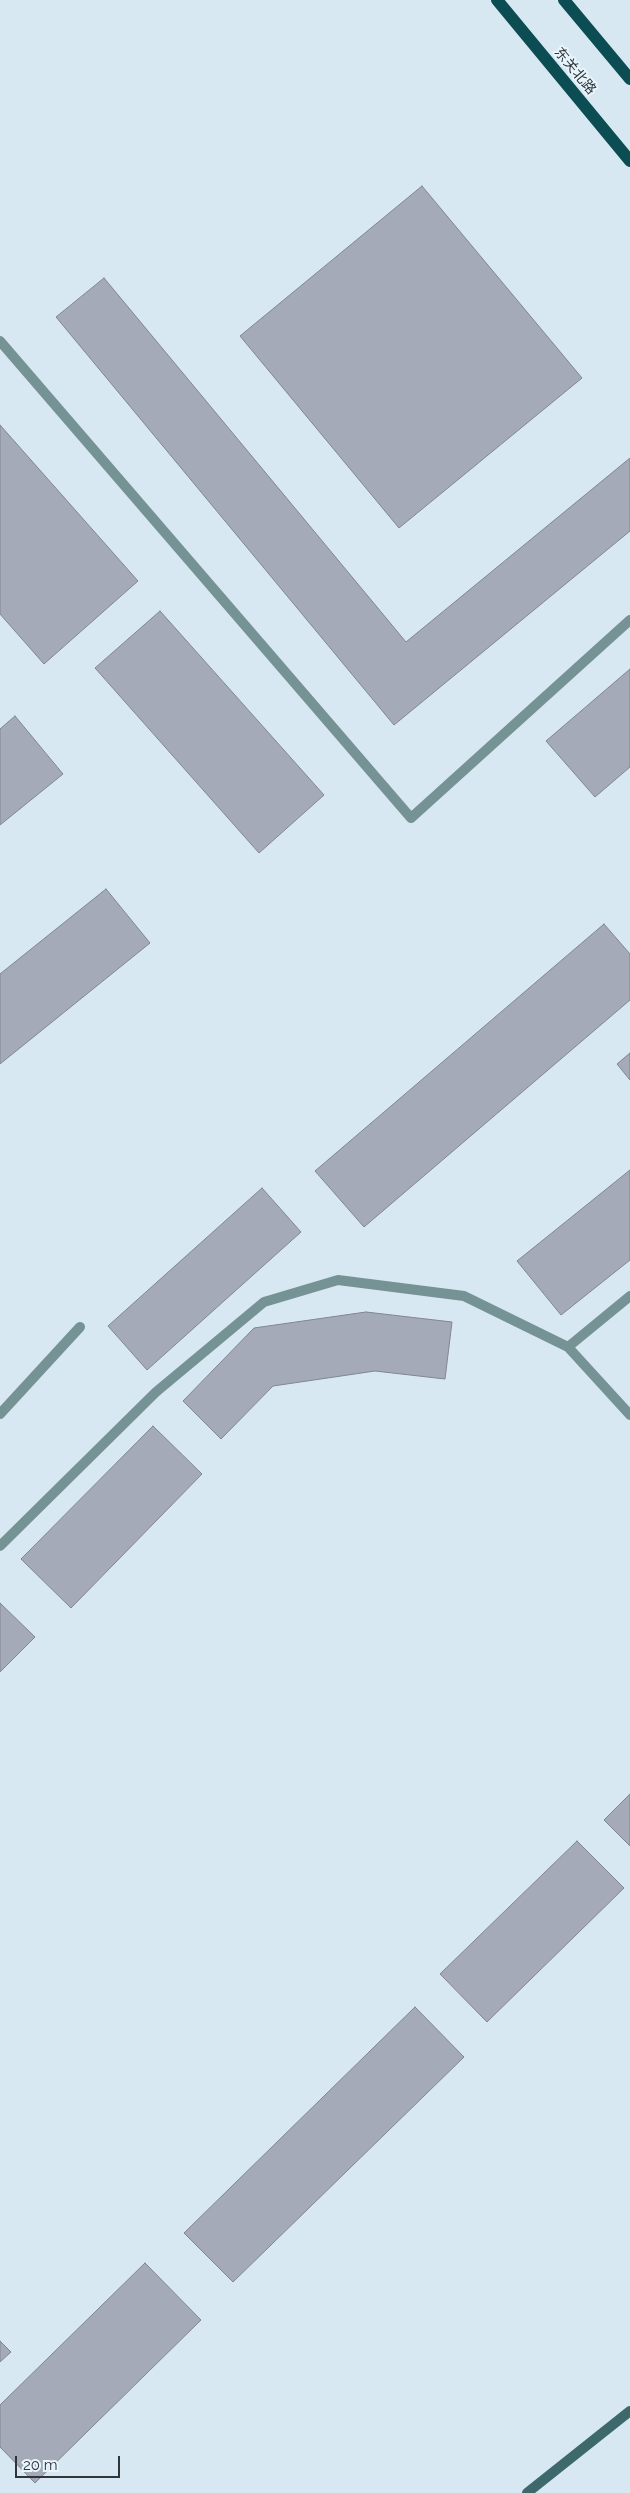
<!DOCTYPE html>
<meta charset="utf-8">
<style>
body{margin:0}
#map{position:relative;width:630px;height:2493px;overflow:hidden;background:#d8e8f2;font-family:Raleway,sans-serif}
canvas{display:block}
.scale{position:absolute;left:15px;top:2456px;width:105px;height:22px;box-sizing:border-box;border:2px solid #2f3539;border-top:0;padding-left:6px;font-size:15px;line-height:18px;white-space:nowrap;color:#2f3539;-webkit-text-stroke:4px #e8f5fd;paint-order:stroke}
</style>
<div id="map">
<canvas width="630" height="2493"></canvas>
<div class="scale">20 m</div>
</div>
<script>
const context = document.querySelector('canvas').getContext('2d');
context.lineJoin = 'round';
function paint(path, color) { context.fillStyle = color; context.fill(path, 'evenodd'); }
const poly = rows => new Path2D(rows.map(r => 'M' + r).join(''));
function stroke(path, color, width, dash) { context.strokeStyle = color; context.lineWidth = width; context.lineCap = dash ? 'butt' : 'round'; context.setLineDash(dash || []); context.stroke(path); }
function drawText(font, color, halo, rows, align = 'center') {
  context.font = font + ' Raleway,"Noto Sans SC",sans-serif'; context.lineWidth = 4; context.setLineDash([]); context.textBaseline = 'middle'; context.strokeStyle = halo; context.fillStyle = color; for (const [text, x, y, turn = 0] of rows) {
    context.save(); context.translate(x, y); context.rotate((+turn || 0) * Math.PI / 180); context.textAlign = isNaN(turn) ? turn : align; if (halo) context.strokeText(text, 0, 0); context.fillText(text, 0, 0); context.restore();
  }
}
const building = poly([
 [422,186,582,378,399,528,240,336,422,186],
 [104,278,406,642,630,458,630,531,394,725,56,317,104,278],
 [0,425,138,581,44,664,0,614,0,425],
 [160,611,324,795,259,853,95,668,160,611],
 [630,669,630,767,595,797,546,741,630,669],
 [15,716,63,774,0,825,0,729,15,716],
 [106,889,150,943,0,1064,0,974,106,889],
 [604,924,630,954,630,1000,364,1227,315,1171,604,924],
 [630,1053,630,1080,617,1064,630,1053],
 [630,1170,630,1260,561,1315,517,1261,630,1170],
 [262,1188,301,1232,147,1370,108,1326,262,1188],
 [366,1312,452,1322,445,1379,375,1371,273,1386,221,1439,183,1401,254,1328,366,1312],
 [153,1426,202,1474,71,1608,21,1559,153,1426],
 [0,1603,35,1637,0,1672,0,1603],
 [630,1794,630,1846,604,1820,630,1794],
 [577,1841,624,1888,487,2022,440,1974,577,1841],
 [415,2007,464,2057,233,2282,184,2233,415,2007],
 [145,2263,201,2320,35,2483,0,2447,0,2405,145,2263],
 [0,2341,11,2352,0,2362,0,2341]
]);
const street = poly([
 [0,341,411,818,630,620],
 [568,1347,630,1296],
 [0,1414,80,1327],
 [0,1546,156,1392,264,1302,338,1280,464,1296,568,1347,630,1415]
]);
const secondary = poly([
 [527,2493,630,2411]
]);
const primary = poly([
 [497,0,630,161],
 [564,0,630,79]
]);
const streetNames = [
 ["东关北路",575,71,50]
];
paint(building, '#a4aab8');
stroke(building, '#808593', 1);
stroke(street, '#759294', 10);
stroke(secondary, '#3d696d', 10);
stroke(primary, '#0b4d52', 12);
drawText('14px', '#2f3539', '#e8f5fd', streetNames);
</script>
